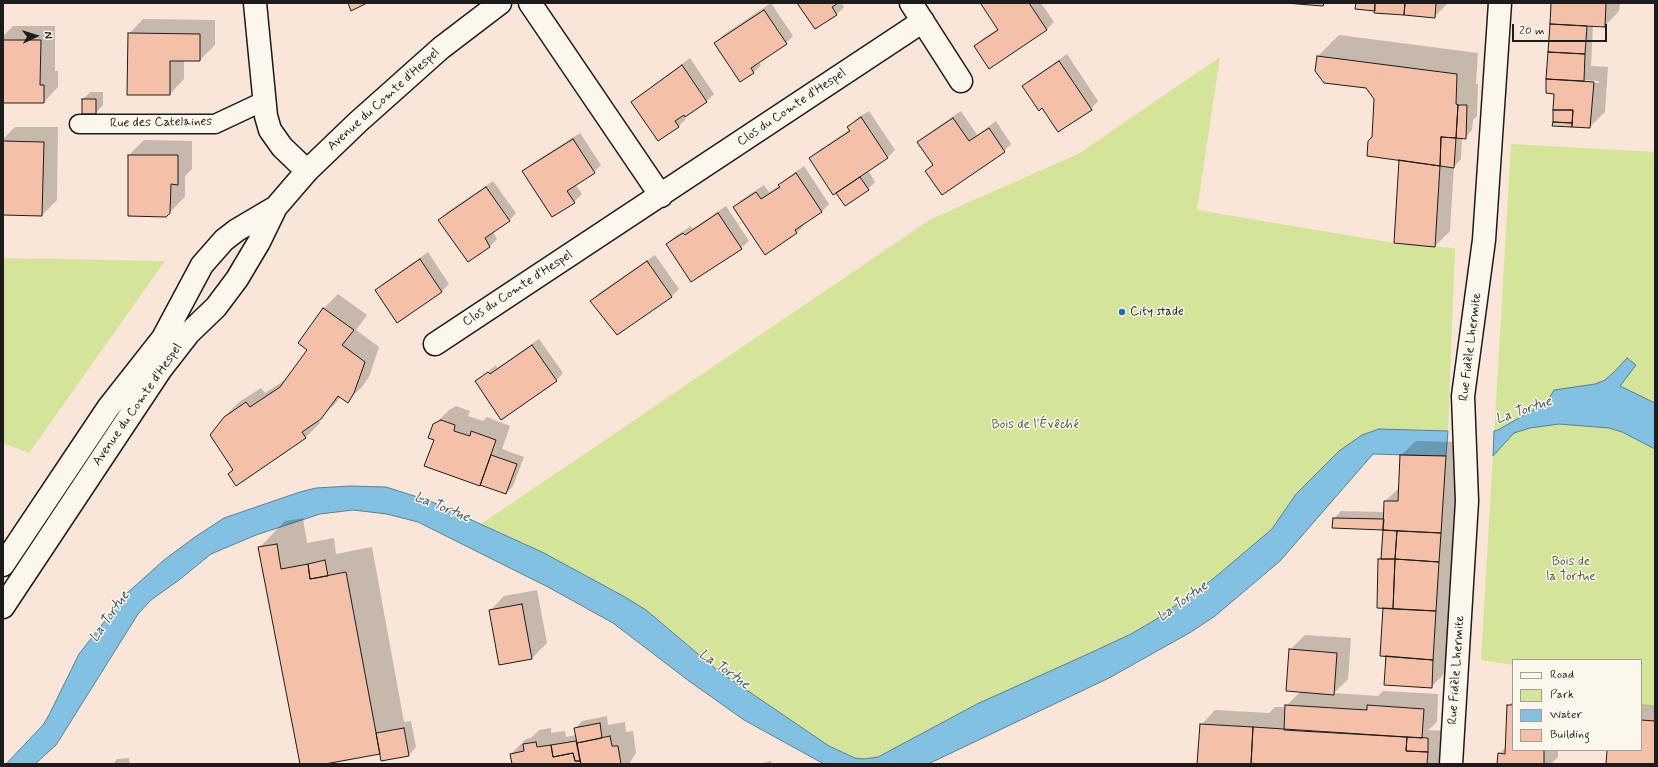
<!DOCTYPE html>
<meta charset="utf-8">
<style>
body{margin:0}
#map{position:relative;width:1658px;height:767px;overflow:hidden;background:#f9e6d8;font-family:Mynerve,sans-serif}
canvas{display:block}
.frame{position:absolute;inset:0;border:4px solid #1c1c1c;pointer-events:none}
.legend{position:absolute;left:1512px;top:659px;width:130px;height:92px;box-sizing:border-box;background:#fbf7ec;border:1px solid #a29f99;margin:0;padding:5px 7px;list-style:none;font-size:12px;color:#1c1c1c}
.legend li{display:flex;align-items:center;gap:8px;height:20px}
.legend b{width:20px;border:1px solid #a29f99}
.north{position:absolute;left:16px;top:16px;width:40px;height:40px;-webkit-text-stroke:3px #fbf7ec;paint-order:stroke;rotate:86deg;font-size:11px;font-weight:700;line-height:16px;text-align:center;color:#1c1c1c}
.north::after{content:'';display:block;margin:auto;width:14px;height:18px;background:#1c1c1c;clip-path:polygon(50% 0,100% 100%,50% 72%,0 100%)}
.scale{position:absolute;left:1512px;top:24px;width:95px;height:18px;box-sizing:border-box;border:2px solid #1c1c1c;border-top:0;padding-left:5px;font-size:12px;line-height:14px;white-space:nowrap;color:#1c1c1c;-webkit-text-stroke:3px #fbf7ec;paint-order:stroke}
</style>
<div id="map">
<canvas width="1658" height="767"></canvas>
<div class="frame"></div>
<ul class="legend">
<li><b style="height:5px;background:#fbf7ec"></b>Road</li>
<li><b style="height:11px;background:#d4e599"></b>Park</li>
<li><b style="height:11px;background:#83c1e3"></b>Water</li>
<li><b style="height:11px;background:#f5c0a8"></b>Building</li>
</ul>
<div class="north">N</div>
<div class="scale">20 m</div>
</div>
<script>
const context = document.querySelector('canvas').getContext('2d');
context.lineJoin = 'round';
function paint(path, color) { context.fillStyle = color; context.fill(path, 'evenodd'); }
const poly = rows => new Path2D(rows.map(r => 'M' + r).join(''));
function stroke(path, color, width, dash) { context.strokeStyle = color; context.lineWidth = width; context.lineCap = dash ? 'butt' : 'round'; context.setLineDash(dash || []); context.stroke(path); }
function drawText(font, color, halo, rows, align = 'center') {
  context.font = font + ' Mynerve,sans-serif'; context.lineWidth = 3; context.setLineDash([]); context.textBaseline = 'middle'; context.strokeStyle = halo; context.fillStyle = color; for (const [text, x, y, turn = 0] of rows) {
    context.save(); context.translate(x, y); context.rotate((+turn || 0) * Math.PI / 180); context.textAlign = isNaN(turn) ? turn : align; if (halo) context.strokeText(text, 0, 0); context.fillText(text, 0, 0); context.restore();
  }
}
const green = poly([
 [1220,57,1197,210,1394,243,1455,248,1448,431,1379,429,1327,463,1296,494,1272,529,1213,579,1155,620,1131,634,1088,654,977,704,878,757,863,759,855,758,829,746,776,711,717,670,646,610,625,597,544,553,481,524,931,219,1078,154],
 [1511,144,1655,152,1655,707,1641,705,1641,660,1513,660,1513,665,1481,660],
 [3,258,165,261,29,453,3,443]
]);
const water = poly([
 [1627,358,1636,365,1620,386,1655,403,1655,449,1622,432,1609,428,1559,424,1530,428,1514,433,1493,456,1494,431,1498,430,1547,402,1554,390,1595,384,1605,380,1615,371,1627,358],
 [1379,429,1448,431,1446,456,1373,454,1280,561,1215,616,1191,632,1109,678,928,764,824,764,744,720,689,681,613,623,548,587,418,522,387,514,353,510,320,514,256,535,211,554,179,580,151,600,138,614,56,745,35,764,6,764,43,725,49,715,79,654,86,645,126,594,164,560,195,537,224,518,300,492,316,488,350,486,386,487,430,501,544,553,625,597,646,610,717,670,829,746,855,758,863,759,878,757,977,704,1088,654,1131,634,1155,620,1213,579,1272,529,1296,494,1339,451,1362,435,1379,429]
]);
const shadow = poly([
 [771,3,793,36,786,43,758,61,761,65,754,72,716,43,723,35],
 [799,3,841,3,844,7,837,14,816,28],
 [984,3,1041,3,1054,22,1047,29,989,68,975,47,982,39,999,28],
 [1357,3,1448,3,1434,17,1376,10],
 [1457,3,1474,3,1473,4],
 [1552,3,1620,3,1619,11,1605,26,1593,25,1591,66,1608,67,1605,112,1590,127,1553,125,1555,93,1547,92],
 [1568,79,1599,81,1599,83,1568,81],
 [143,19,215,20,215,45,200,60,184,60,184,79,170,94,129,34],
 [13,26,55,26,55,71,58,71,58,87,44,102,3,102,3,36],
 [1339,35,1478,53,1476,84,1478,84,1477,116,1473,120,1472,130,1465,138,1462,137,1461,159,1454,167,1450,231,1435,246,1400,161,1373,137,1375,99,1366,87,1316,71,1318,56],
 [1067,54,1098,101,1091,109,1042,107,1023,86,1031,79],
 [690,58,714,94,707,101,684,116,686,119,679,126,658,140,632,102,640,95],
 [90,92,103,92,103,105,96,113,83,99],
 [869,111,895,150,888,157,868,170,875,182,868,189,845,204,810,158,818,151,850,129,849,127,856,119],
 [961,111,977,135,996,121,1011,144,1004,151,927,171,934,164,919,142,926,135],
 [15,127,58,127,57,200,42,215,3,214,3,139],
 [580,133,601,165,594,172,575,184,582,194,574,202,552,216,524,171,531,164],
 [144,140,192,141,192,169,185,176,185,197,166,216,129,155],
 [804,166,829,204,822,211,803,223,804,225,797,233,734,208,741,200,764,185,769,192,780,185,787,178],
 [493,181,516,213,509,221,493,232,497,239,490,246,468,261,440,220,447,212],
 [726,206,749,241,741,248,691,281,667,244,674,237,691,226,692,229],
 [428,252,449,284,442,291,397,321,377,290,384,283],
 [655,255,679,289,671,297,592,301,599,293],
 [338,294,367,315,356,330,379,347,369,377,362,387,347,401,341,396,336,403,318,420,320,423,305,438,229,474,234,469,224,417,239,402,261,388,265,393,288,378,309,350,324,308],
 [539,339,563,373,556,381,476,382,496,365,497,368],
 [456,406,470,411,468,416,483,421,487,417,510,426,502,449,524,457,513,486,506,493,435,439,434,425,449,410],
 [1416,441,1460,442,1446,672,1431,687,1387,655,1385,607,1378,607,1379,559,1382,556,1384,529,1334,519,1341,511,1385,512,1385,501,1400,487,1401,455],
 [303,518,307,543,334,538,336,554,372,547,404,722,411,721,416,747,409,755,382,760,380,751,333,761,334,764,301,764,259,548,285,521],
 [537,590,547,643,532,658,500,664,490,611,504,596],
 [1305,635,1351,638,1348,679,1334,693,1378,696,1383,691,1438,694,1437,722,1428,730,1448,731,1440,764,1198,764,1201,725,1215,710,1269,713,1275,707,1286,707,1286,706,1301,691,1290,650],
 [1513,701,1513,750,1558,750,1558,757,1551,764,1498,764,1499,754,1507,746,1508,706],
 [1641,704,1655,706,1655,764,1607,764,1608,750,1641,750],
 [607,716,608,725,625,722,626,732,633,731,636,753,629,764,513,764,511,754,526,739,531,738,539,730,551,728,551,733,565,731,566,737,576,735,575,729,582,721],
 [129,758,130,764,113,764,117,759],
 [771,761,772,764,758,764]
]);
const building = poly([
 [348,3,367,3,351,11,348,3],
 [797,3,838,3,832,7,837,15,815,29,797,3],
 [983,3,1029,3,1047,30,989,69,974,46,998,30,981,4,983,3],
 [1285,3,1324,3,1323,6,1285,3],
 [1356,3,1375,3,1375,11,1355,9,1356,3],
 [1375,3,1405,3,1404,15,1374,13,1375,3],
 [1405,3,1436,3,1435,18,1404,15,1405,3],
 [1551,3,1606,3,1605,27,1550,24,1551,3],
 [764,10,787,44,751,68,754,73,740,82,714,43,764,10],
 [1550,24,1587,26,1585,54,1548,52,1550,24],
 [128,33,200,34,200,61,170,61,170,95,127,95,128,33],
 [3,40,41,40,40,85,44,85,44,103,3,103,3,40],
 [1548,52,1585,54,1584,81,1546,79,1548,52],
 [1317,56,1457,74,1456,104,1458,105,1456,138,1441,137,1440,166,1367,156,1368,141,1372,137,1374,99,1366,88,1324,83,1315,71,1317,56],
 [1059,61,1092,110,1058,132,1042,108,1039,111,1022,86,1059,61],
 [682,65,707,102,685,117,684,115,675,121,679,127,658,141,631,102,682,65],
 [1546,79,1594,82,1590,128,1572,127,1573,110,1553,110,1554,94,1546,93,1546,79],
 [82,99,96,99,96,114,82,114,82,99],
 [1458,105,1467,105,1466,139,1456,138,1458,105],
 [1553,110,1573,110,1572,123,1553,122,1553,110],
 [861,117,888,158,833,195,809,158,850,131,847,127,861,117],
 [953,118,969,141,989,128,1005,152,942,195,925,171,933,165,917,142,953,118],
 [1553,122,1572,123,1572,127,1552,126,1553,122],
 [1441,137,1456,138,1454,168,1440,166,1441,137],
 [573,139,595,173,567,191,575,203,552,217,522,171,573,139],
 [3,141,44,142,42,216,3,215,3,141],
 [128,155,178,155,178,185,171,184,170,213,166,217,128,216,128,155],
 [1399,160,1440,166,1435,247,1394,243,1399,160],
 [796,173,822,212,795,230,797,233,765,255,733,207,756,192,761,199,780,187,778,185,796,173],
 [860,177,869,190,845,206,836,193,860,177],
 [486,187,510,221,485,238,490,247,468,262,438,220,486,187],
 [718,213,742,249,691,282,666,244,683,233,685,235,718,213],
 [420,259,442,292,397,323,375,290,420,259],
 [647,261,672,297,617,335,590,301,647,261],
 [323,308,354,330,342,345,365,362,354,393,348,403,338,396,321,419,302,432,306,438,236,486,228,474,233,470,210,435,224,417,246,402,250,407,280,387,307,350,298,343,323,308],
 [532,345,557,381,501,420,475,381,488,372,490,374,532,345],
 [441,420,455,425,454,431,470,436,471,431,496,440,480,486,424,466,434,440,428,438,433,424,441,420],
 [491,455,517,464,506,494,480,485,491,455],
 [1400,455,1446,456,1441,533,1383,530,1384,501,1398,501,1400,455],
 [1333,518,1384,519,1383,530,1332,528,1333,518],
 [1383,530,1397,531,1395,559,1381,559,1383,530],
 [1397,531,1441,533,1439,562,1395,559,1397,531],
 [277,544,281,569,308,564,310,579,346,572,380,754,325,764,300,764,258,547,277,544],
 [1378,559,1395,559,1393,609,1377,608,1378,559],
 [1395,559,1439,562,1436,611,1393,609,1395,559],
 [325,560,328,576,310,579,308,564,325,560],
 [522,604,532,659,499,665,489,610,522,604],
 [1383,608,1436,611,1433,660,1380,656,1383,608],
 [1289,649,1337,653,1334,695,1286,691,1289,649],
 [1386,656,1433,660,1432,688,1384,685,1386,656],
 [1285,705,1367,710,1367,705,1424,709,1422,738,1284,730,1285,705],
 [1507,705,1513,705,1513,750,1544,750,1544,764,1497,764,1498,753,1505,754,1507,705],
 [1641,720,1655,721,1655,764,1606,764,1607,750,1641,750,1641,720],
 [600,723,602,738,577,743,574,728,600,723],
 [1200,724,1253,727,1251,764,1197,764,1200,724],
 [1253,727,1407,737,1406,751,1428,752,1427,764,1251,764,1253,727],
 [404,728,409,756,381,761,376,733,404,728],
 [610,736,612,746,618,746,621,764,581,764,577,743,610,736],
 [1407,737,1428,738,1428,752,1406,751,1407,737],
 [576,741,580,761,575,761,573,753,553,757,551,745,576,741],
 [536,742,537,747,551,745,553,757,573,753,575,761,580,761,581,764,512,764,510,754,524,751,523,744,536,742]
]);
const service = poly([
 [79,124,215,124,264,101]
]);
const minor = poly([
 [255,3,266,116,270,130,282,147,307,171],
 [530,3,661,196],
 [911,3,961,81],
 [435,344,923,21],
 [1451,764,1467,501,1463,396,1484,240,1500,3]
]);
const tertiary = poly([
 [3,565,108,408,163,338,202,265,224,240,237,230,276,207],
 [3,607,161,369,189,333,216,307,237,279,259,242,276,207,307,171,358,122,441,48,500,3]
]);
const markers = [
 [1122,312,4,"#1f6fb2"]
];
const streetNames = [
 ["Avenue du Comte d'Hespel",384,100,-42],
 ["Clos du Comte d'Hespel",792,108,-34],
 ["Rue des Catelaines",161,123,-1],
 ["Clos du Comte d'Hespel",518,289,-33],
 ["Rue Fidèle Lhermite",1471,347,-83],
 ["Avenue du Comte d'Hespel",138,405,-55],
 ["Rue Fidèle Lhermite",1457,670,-86]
];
const poiNames = [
 ["City stade",1130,312]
];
const parkNames = [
 ["Bois de l'Évêché",1035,425],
 ["Bois de",1571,562],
 ["la Tortue",1571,577]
];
const waterNames = [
 ["La Tortue",1524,411,-19],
 ["La Tortue",442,508,22],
 ["La Tortue",1183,602,-36],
 ["La Tortue",110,617,-55],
 ["La Tortue",724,670,35]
];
paint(green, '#d4e599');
paint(water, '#83c1e3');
stroke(water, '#5a7f93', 1);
paint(shadow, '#0003');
paint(building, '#f5c0a8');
stroke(building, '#1c1c1c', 1);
stroke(service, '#1c1c1c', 21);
stroke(minor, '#1c1c1c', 25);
stroke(tertiary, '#1c1c1c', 25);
stroke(service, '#fbf7ec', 18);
stroke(minor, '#fbf7ec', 22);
stroke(tertiary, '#fbf7ec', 22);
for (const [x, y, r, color] of markers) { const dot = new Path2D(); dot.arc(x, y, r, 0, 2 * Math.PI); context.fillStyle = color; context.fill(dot); stroke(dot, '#fbf7ec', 1.5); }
drawText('13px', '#1c1c1c', '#fbf7ec', streetNames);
drawText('13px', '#1c1c1c', '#fbf7ec', poiNames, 'left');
drawText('13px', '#535842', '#fbf7ec', parkNames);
drawText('italic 14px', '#405662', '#fbf7ec', waterNames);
</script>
